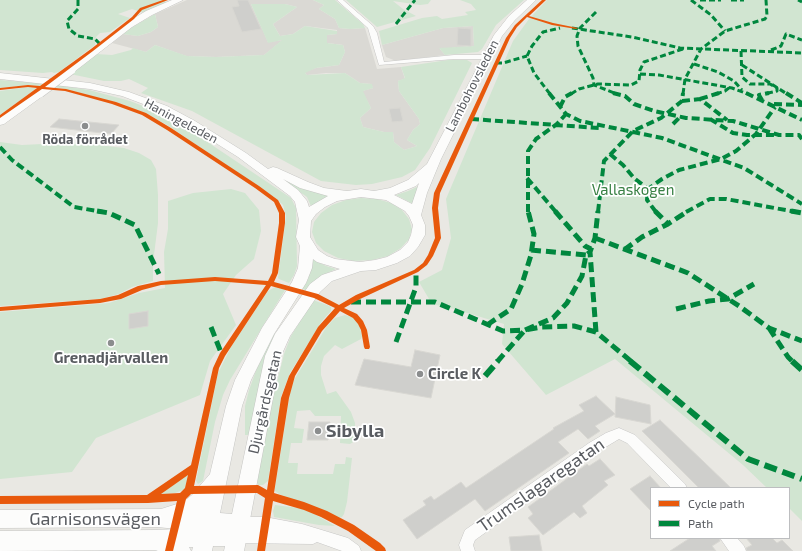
<!DOCTYPE html>
<meta charset="utf-8">
<style>
body{margin:0}
#map{position:relative;width:802px;height:551px;overflow:hidden;background:#e9e8e3;font-family:"Exo 2",sans-serif}
canvas{display:block}
.legend{position:absolute;left:650px;top:487px;width:140px;height:52px;box-sizing:border-box;background:#fff;border:1px solid #bdbec0;margin:0;padding:5px 7px;list-style:none;font-size:12px;color:#595c61}
.legend li{display:flex;align-items:center;gap:8px;height:20px}
.legend b{width:20px;border:1px solid #bdbec0}
</style>
<div id="map">
<canvas width="802" height="551"></canvas>
<ul class="legend">
<li><b style="height:5px;background:#e8590c"></b>Cycle path</li>
<li><b style="height:5px;background:#00873e"></b>Path</li>
</ul>
</div>
<script>
const context = document.querySelector('canvas').getContext('2d');
context.lineJoin = 'round';
function paint(path, color) { context.fillStyle = color; context.fill(path, 'evenodd'); }
const poly = rows => new Path2D(rows.map(r => 'M' + r).join(''));
function stroke(path, color, width, dash) { context.strokeStyle = color; context.lineWidth = width; context.lineCap = dash ? 'butt' : 'round'; context.setLineDash(dash || []); context.stroke(path); }
function drawText(font, color, halo, rows, align = 'center') {
  context.font = font + ' "Exo 2",sans-serif'; context.lineWidth = 3.5; context.setLineDash([]); context.textBaseline = 'middle'; context.strokeStyle = halo; context.fillStyle = color; for (const [text, x, y, turn = 0] of rows) {
    context.save(); context.translate(x, y); context.rotate((+turn || 0) * Math.PI / 180); context.textAlign = isNaN(turn) ? turn : align; if (halo) context.strokeText(text, 0, 0); context.fillText(text, 0, 0); context.restore();
  }
}
const industrial = poly([
 [187,0,313,0,324,5,319,9,335,19,339,28,350,29,365,28,377,69,401,67,405,79,398,81,399,91,419,119,420,124,413,130,407,140,417,146,404,150,394,142,393,132,384,132,363,127,360,118,371,108,362,91,373,88,371,84,360,83,345,73,326,73,307,75,304,72,316,68,339,65,345,52,343,45,327,43,327,35,337,34,337,30,305,26,293,34,280,36,273,24,297,7,285,4,251,4,268,42,283,40,264,55,216,57,186,56,155,45,146,52,112,43,123,34,138,36,151,32,158,27,155,14],
 [473,26,474,46,440,49,445,55,396,61,386,57,382,45,443,28]
]);
const green = poly([
 [0,0,163,0,167,3,144,13,132,9,118,14,130,18,110,32,100,33,96,37,95,45,59,72,54,73,52,72,43,73,0,70],
 [313,0,335,0,363,24,365,28,350,29,339,28,335,19,319,9,324,5],
 [346,0,431,0,428,4,420,5,393,1,403,9,416,16,377,27],
 [460,0,524,0,496,25,482,49,478,52,445,55,439,48,474,46,473,26,443,28,382,45,379,31,422,18,437,16,442,19,468,15,465,12,476,10,471,4],
 [547,0,802,0,802,521,789,508,789,488,767,488,743,465,615,359,546,395,502,344,504,324,454,309,432,304,419,282,442,270,451,238,446,199,513,41,529,19],
 [251,4,285,4,297,7,273,24,280,36,293,34,305,26,337,31,337,34,327,35,327,43,343,45,345,52,339,65,316,68,305,73,307,75,345,73,360,83,372,84,373,88,363,91,371,108,360,118,363,127,384,132,393,132,394,142,404,150,417,146,407,140,413,130,420,124,419,119,399,91,398,81,405,78,401,67,448,60,467,60,472,63,430,148,415,170,402,177,372,184,356,185,321,181,192,111,141,93,148,88,129,79,121,81,104,81,70,74,96,54,112,55,131,50,133,48,146,52,155,45,187,56,216,57,264,55,282,40,268,43],
 [155,14,158,27,151,32,138,36,123,34,129,29],
 [0,80,57,85,89,90,130,101,161,113,194,133,291,198,296,208,297,266,294,275,289,283,279,279,278,278,286,216,283,205,274,197,167,125,149,115,122,104,61,88,30,85,0,88],
 [28,87,37,88,0,115,0,91],
 [0,142,22,145,62,143,98,145,124,148,139,153,151,160,156,169,158,195,158,223,153,263,153,281,132,287,119,294,100,299,0,306],
 [279,177,333,195,311,206,307,197],
 [419,186,413,204,396,195,408,191],
 [231,189,245,193,259,210,261,231,254,259,236,275,223,294,236,325,210,361,200,395,96,438,72,472,0,479,0,312,109,303,139,293,165,288,164,252,168,229,168,201,193,193],
 [361,198,377,199,391,203,402,210,409,219,412,229,409,239,401,248,388,256,372,260,354,261,338,258,324,251,316,243,312,232,314,222,321,213,332,205,346,200],
 [312,259,326,266,336,269,321,276,306,290,302,289,308,279],
 [275,287,285,290,230,380,223,395,215,422,203,481,198,484,196,481,218,373,231,347,268,291],
 [313,300,327,305,331,307,331,311,322,321,290,373,281,397,268,481,263,485,258,485,257,481,269,414,284,354,291,336],
 [345,315,354,318,359,324,362,336,361,339,342,349,335,345,324,356,321,366,321,375,327,394,336,391,351,412,355,423,355,441,350,444,340,443,341,416,315,416,310,410,297,411,294,428,304,429,302,443,291,443,288,463,298,463,297,474,333,474,335,464,345,464,346,457,352,458,347,502,344,514,342,517,339,518,279,494,275,491,275,488,290,393,294,380,327,326,335,318],
 [274,333,277,334,262,372,249,435,245,435,245,406,249,390,257,368],
 [190,473,186,488,183,490,175,493,159,495],
 [275,505,299,508,311,512,335,526,319,525,274,517,273,511]
]);
const building = poly([
 [237,0,248,0,261,29,242,32,232,7,239,6,237,0],
 [458,28,471,29,471,46,457,45,458,28],
 [400,108,403,121,392,122,389,109,400,108],
 [59,119,119,125,111,134,50,127,59,119],
 [148,311,148,326,129,329,129,314,148,311],
 [415,350,440,355,431,398,355,385,364,359,411,367,415,350],
 [596,396,615,414,595,426,600,431,588,439,578,429,558,442,569,453,485,511,475,499,417,539,403,520,426,505,423,501,431,496,434,500,461,482,466,488,554,429,553,428,584,411,579,405,596,396],
 [616,397,650,405,651,424,615,417,616,397],
 [660,420,704,462,731,488,699,488,642,431,660,420],
 [309,422,330,422,328,440,307,440,309,422],
 [600,459,615,475,604,481,608,485,582,506,587,513,580,518,574,512,543,535,528,518,533,514,528,507,587,464,589,466,600,459],
 [650,476,661,488,651,488,651,511,630,489,650,476],
 [539,535,542,551,511,551,509,537,539,535],
 [690,538,719,538,720,541,712,546,716,551,670,551,690,538],
 [746,538,772,538,777,543,782,540,793,551,747,551,746,548,752,545,746,538]
]);
const street = poly([
 [337,0,343,0,373,26,377,33,384,62,454,55,486,55,489,57,486,59,454,59,379,65,368,28,337,0],
 [619,428,635,435,685,484,687,488,671,488,627,443,619,439,599,451,475,540,473,545,475,551,461,551,459,545,465,530,589,443,606,433,619,428],
 [239,517,265,517,302,524,348,538,359,546,361,551,342,551,317,542,313,544,237,543,232,541,230,536,232,531,236,530,232,524,234,519,239,517],
 [720,538,737,538,744,546,746,551,729,551,720,538]
]);
const secondary = poly([
 [172,0,183,0,152,15,132,27,74,72,68,72,66,70,126,23,146,11,172,0],
 [527,0,536,0,515,20,502,36,441,159,427,193,421,215,425,225,425,235,418,247,410,256,397,263,376,270,361,271,332,281,320,292,290,336,281,356,244,551,224,551,225,546,213,546,212,551,192,551,193,547,189,547,191,551,158,551,155,550,0,551,0,531,155,530,177,529,157,527,0,528,0,510,161,509,183,502,192,495,210,474,226,406,235,380,262,328,292,282,298,268,300,246,296,237,299,220,295,202,290,196,238,157,187,125,159,110,122,96,90,89,0,79,0,73,90,83,129,92,167,106,195,121,246,153,268,169,273,167,277,168,308,182,324,188,347,191,361,189,374,191,390,188,408,180,427,164,494,35,509,16,527,0],
 [283,179,300,188,328,196,309,207,307,201,298,190,283,179],
 [419,183,412,204,394,195,416,186,419,183],
 [361,197,386,200,405,211,409,216,413,225,411,235,408,242,400,250,387,257,375,260,360,262,335,259,327,256,318,250,310,237,311,221,316,214,325,207,337,201,361,197],
 [313,259,317,262,340,269,322,275,310,284,275,334,265,356,232,514,220,513,242,406,251,380,274,334,306,283,312,268,313,259],
 [40,90,45,93,44,95,4,124,0,125,0,117,36,91,40,90]
]);
const secondaryBridge = poly([
 [40,93,71,70]
]);
const quietFar3 = poly([
 [78,0,78,9,67,21,69,29,78,36,95,39,100,44],
 [691,0,711,15,725,31],
 [700,0,721,0],
 [731,0,744,0],
 [798,0,802,2],
 [596,12,580,28,577,36,578,46,593,78,594,85,617,94],
 [396,24,415,0],
 [572,28,632,37,680,48,802,53],
 [771,50,781,46,786,34,802,40],
 [741,51,742,77,750,84,770,84,777,88,777,91,764,94],
 [496,63,503,63,527,56],
 [694,64,718,72,734,81,742,90],
 [742,65,787,94],
 [640,74,659,75,732,88,748,94],
 [550,94,534,73,527,56,532,46,543,32,560,28],
 [571,94,579,89,598,84,631,85,639,81,640,70,644,62,683,49],
 [683,94,685,79,701,49,725,31,765,19,767,16,766,0],
 [716,94,725,91,730,87]
]);
const quietFar2 = poly([
 [549,93,566,114,580,121,662,138,744,168,802,204],
 [613,93,625,96,634,104,654,111,686,118,733,121,779,135,799,135,802,139],
 [746,93,802,120],
 [786,93,802,103],
 [700,99,719,93],
 [762,100,759,95,769,93],
 [682,101,700,99,727,120],
 [774,104,802,105],
 [560,107,565,97,572,93],
 [471,119,599,128],
 [710,119,733,133,747,135,774,135],
 [673,124,681,116],
 [0,147,12,160,74,207,103,212],
 [610,154,623,165,634,178,648,189],
 [527,178,556,212],
 [601,189,648,189],
 [528,212,528,151,536,139,557,124,566,114],
 [598,212,604,161,633,131,661,118,682,101,683,93],
 [656,212,647,200,648,189,662,179,679,170,721,159,736,151,756,134,775,107],
 [686,212,710,199,726,199,796,212]
]);
const quietFar1 = poly([
 [97,211,109,213,135,225,159,274],
 [555,211,585,246,591,249],
 [655,211,668,224],
 [791,211,802,213],
 [595,238,688,273,739,306,769,328,802,341],
 [531,250,586,255],
 [624,250,642,237,668,224,688,211],
 [351,302,435,302,503,331,525,330,553,318,567,303,582,276,586,255,590,252],
 [676,309,709,301,728,299,754,284],
 [487,325,511,309,522,284,531,255,534,234,528,211],
 [211,327,222,355],
 [769,328,788,357,793,362],
 [596,332,590,252,595,238,598,211],
 [396,342,416,287,416,271],
 [497,362,525,330,542,327,574,326,596,332,632,362]
]);
const quiet = poly([
 [630,361,748,459,802,479],
 [792,361,802,370],
 [485,376,498,361]
]);
const cycleway = poly([
 [163,0,168,0,142,10,134,19,93,51,45,87,66,89,116,102,146,113,171,128,259,186,278,200,285,213,285,223,278,273,274,282,318,294,339,305,356,295,414,270,423,263,428,255,435,238,432,208,434,193,506,38,515,25,542,0,546,0,529,16,553,23,578,28,576,29,552,25,527,17,517,27,510,38,440,193,438,208,441,238,433,256,427,265,418,272,360,299,344,308,357,314,363,321,367,330,370,347,369,349,365,349,364,347,361,330,358,324,353,318,340,311,322,331,295,376,289,398,274,493,304,502,327,511,354,525,380,543,385,548,386,551,376,551,348,531,321,517,304,510,273,501,265,551,257,551,265,498,257,493,191,494,186,499,173,551,165,551,177,501,148,503,0,504,0,496,147,495,191,465,213,368,220,353,266,285,215,281,161,285,142,290,121,299,100,303,0,311,0,307,100,299,118,295,138,286,161,281,215,277,268,281,272,273,279,223,279,213,274,202,255,188,167,130,142,115,112,104,65,91,42,89,0,118,0,115,37,88,28,87,0,90,0,88,28,85,40,86,91,49,132,17,140,8,163,0],
 [271,286,314,298,335,308,318,327,289,376,281,398,267,490,258,485,194,486,219,368,225,356,271,286],
 [188,475,185,488,180,493,161,494,188,475]
]);
const markers = [
 [85,126,4,"#8b8d8e"],
 [111,343,4,"#8b8d8e"],
 [420,374,4,"#8b8d8e"],
 [318,431,4,"#8b8d8e"]
];
const farStreetnames = [
 ["Lambohovsleden",472,86,-63],
 ["Haningeleden",181,121,28]
];
const farPoinames = [
 ["Röda förrådet",85,140]
];
const parkNames = [
 ["Vallaskogen",633,190]
];
const poiNames = [
 ["Grenadjärvallen",111,358],
 ["Circle K",428,374,"left"]
];
const streetNames = [
 ["Djurgårdsgatan",265,402,-77]
];
const nearPoinames = [
 ["Sibylla",326,431]
];
const nearStreetnames = [
 ["Trumslagaregatan",541,485,-35],
 ["Garnisonsvägen",95,519]
];
paint(industrial, '#dad9d4');
paint(green, '#d1e5d1');
paint(building, '#cfcfcc');
stroke(building, '#d8d7d2', 1);
stroke(street, '#c6c6c5', 1);
stroke(secondary, '#c5c5c3', 1);
paint(street, '#fcfcfb');
paint(secondary, '#fcfcfb');
stroke(secondaryBridge, '#c5c5c3', 10, []);
stroke(secondaryBridge, '#fcfcfb', 9);
stroke(quietFar3, '#00873e', 3, [6, 3]);
stroke(quietFar2, '#00873e', 4, [8, 4]);
stroke(quietFar1, '#00873e', 5, [10, 5]);
stroke(quiet, '#00873e', 6, [13, 6]);
paint(cycleway, '#e8590c');
for (const [x, y, r, color] of markers) { const dot = new Path2D(); dot.arc(x, y, r, 0, 2 * Math.PI); context.fillStyle = color; context.fill(dot); stroke(dot, '#fff', 1.5); }
drawText('13px', '#595c61', '#fff', farStreetnames);
drawText('bold 13px', '#595c61', '#fff', farPoinames);
drawText('15px', '#398044', '#fff', parkNames);
drawText('bold 15px', '#595c61', '#fff', poiNames);
drawText('15px', '#595c61', '#fff', streetNames);
drawText('bold 18px', '#595c61', '#fff', nearPoinames, 'left');
drawText('18px', '#595c61', '#fff', nearStreetnames);
</script>
